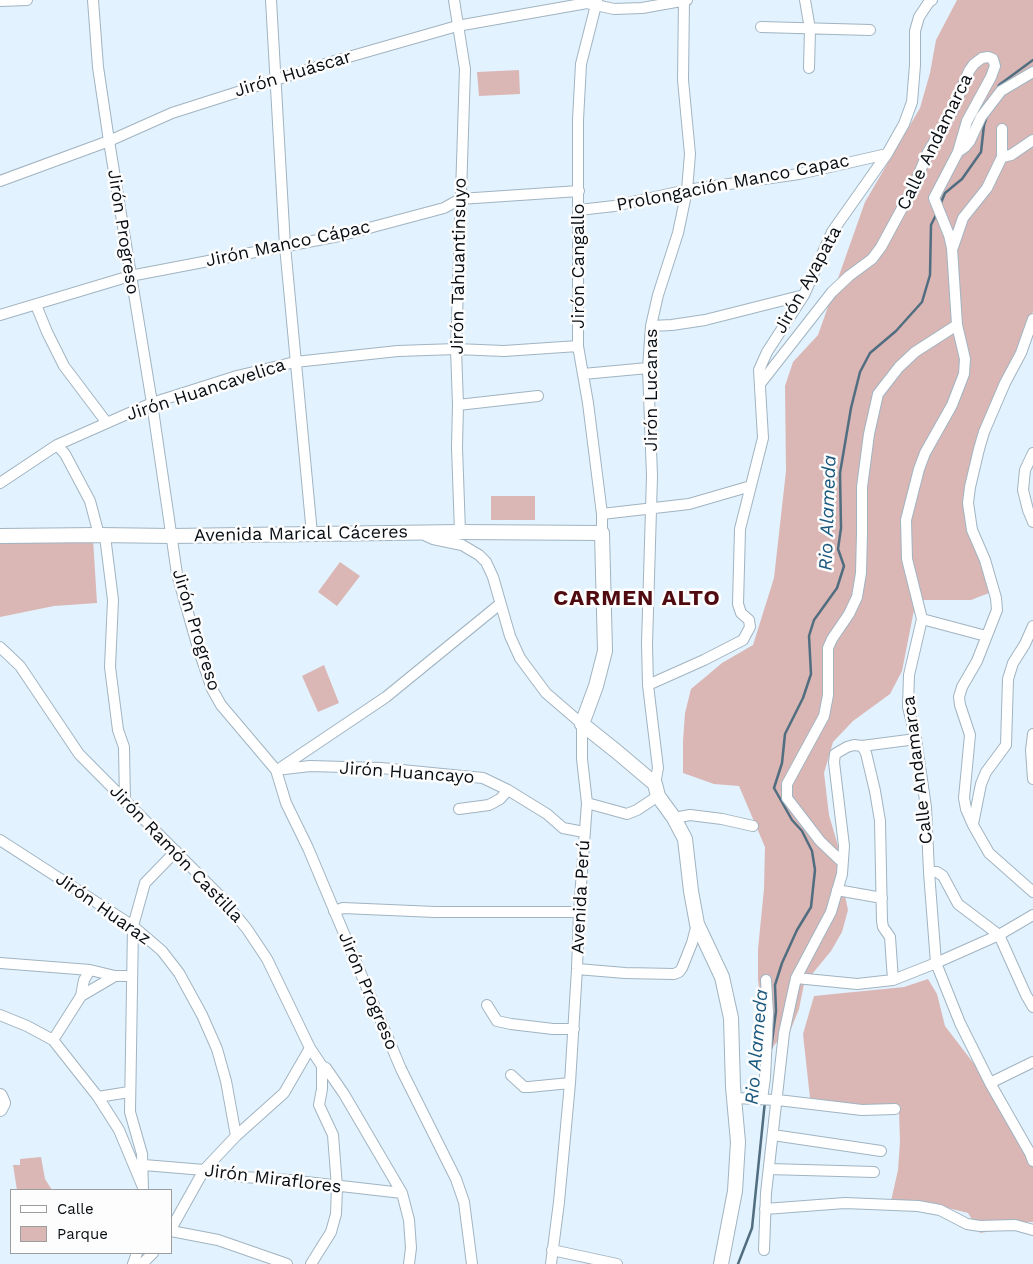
<!DOCTYPE html>
<meta charset="utf-8">
<style>
body{margin:0}
#map{position:relative;width:1033px;height:1264px;overflow:hidden;background:#e2f2fe;font-family:"Work Sans",sans-serif}
canvas{display:block}
.legend{position:absolute;left:10px;top:1189px;width:162px;height:65px;box-sizing:border-box;background:#fdfdfd;border:1px solid #9b9d9f;margin:0;padding:6px 9px;list-style:none;font-size:15px;color:#070d12}
.legend li{display:flex;align-items:center;gap:10px;height:25px}
.legend b{width:25px;border:1px solid #9b9d9f}
</style>
<div id="map">
<canvas width="1033" height="1264"></canvas>
<ul class="legend">
<li><b style="height:6px;background:#fff"></b>Calle</li>
<li><b style="height:14px;background:#dab7b5"></b>Parque</li>
</ul>
</div>
<script>
const context = document.querySelector('canvas').getContext('2d');
context.lineJoin = 'round';
function paint(path, color) { context.fillStyle = color; context.fill(path, 'evenodd'); }
const poly = rows => new Path2D(rows.map(r => 'M' + r).join(''));
function stroke(path, color, width, dash) { context.strokeStyle = color; context.lineWidth = width; context.lineCap = dash ? 'butt' : 'round'; context.setLineDash(dash || []); context.stroke(path); }
function drawText(font, color, halo, rows, align = 'center') {
  context.font = font + ' "Work Sans",sans-serif'; context.lineWidth = 5; context.setLineDash([]); context.textBaseline = 'middle'; context.strokeStyle = halo; context.fillStyle = color; for (const [text, x, y, turn = 0] of rows) {
    context.save(); context.translate(x, y); context.rotate((+turn || 0) * Math.PI / 180); context.textAlign = isNaN(turn) ? turn : align; if (halo) context.strokeText(text, 0, 0); context.fillText(text, 0, 0); context.restore();
  }
}
const green = poly([
 [957,0,1033,0,1033,311,1023,340,983,429,967,500,988,571,989,593,971,600,916,600,902,671,890,694,853,721,833,742,824,773,829,815,838,846,842,881,848,910,842,932,831,951,804,984,799,1009,791,1029,775,1044,767,1057,768,1046,758,980,758,949,764,889,765,847,739,786,714,784,683,773,683,741,685,713,691,689,722,663,753,645,774,578,786,471,785,386,793,362,818,335,865,202,920,108,930,73,936,40],
 [519,70,520,94,479,96,477,72],
 [491,496,535,496,535,520,491,520],
 [93,539,97,603,54,606,0,617,0,542],
 [340,562,360,576,337,606,318,592],
 [324,665,339,703,318,712,302,676],
 [928,979,937,994,945,1026,981,1073,1001,1091,1033,1153,1033,1222,1023,1222,992,1231,980,1233,968,1213,916,1200,891,1201,898,1170,900,1142,899,1111,897,1105,854,1104,810,1098,803,1034,814,996,904,987],
 [41,1157,45,1179,52,1190,17,1190,13,1165,20,1165,20,1159]
]);
const stream = poly([
 [997,90,999,85,1033,60],
 [940,205,945,193,962,179,981,152,984,125,987,116],
 [771,1049,776,1011,775,985,782,963,797,930,811,907,815,870,812,851,802,831,792,820,774,788,782,763,785,734,803,698,811,674,809,636,814,620,837,588,844,566,838,549,841,528,840,473,851,408,860,372,870,353,896,331,922,302,930,275,931,225,937,213],
 [738,1264,752,1228,765,1101]
]);
const street = poly([
 [93,0,98,67,109,141,152,403,177,574,198,648,212,689,221,705,276,770,286,803,308,848,401,1069,456,1179,464,1202,472,1264],
 [271,0,285,246,312,534],
 [454,0,465,69,456,349,458,405,457,447,460,532],
 [805,0,810,29,809,68],
 [0,1,27,0],
 [597,1,581,64,578,120,578,346,588,403,602,514,602,533],
 [761,27,870,30],
 [1002,129,1002,157],
 [958,152,965,147,970,141,981,117,1001,91,1033,72],
 [0,181,109,141,172,113,338,60,457,26,587,3,614,9,642,8,687,0],
 [579,210,614,206,687,190,799,174,887,154],
 [953,247,963,218,987,188,1002,157,1011,155,1033,140],
 [36,305,47,332,64,366,107,423],
 [0,315,130,276,339,236,444,208,460,199,579,191],
 [1033,319,1021,353,1005,383,984,432,979,449,970,487,968,503,972,530,985,560,996,598,997,610,977,661,962,687,959,697,960,705,970,735,964,798,966,809,973,825,989,853,1033,892],
 [651,326,672,325,705,320,804,295],
 [583,374,648,368],
 [760,384,832,292,849,276,872,259,881,247,913,188,928,152,952,112,969,71,974,64,982,58,988,57,993,59,995,66,991,77,967,121,958,152,934,198,949,235,952,248,957,325,965,359,964,374,952,405,925,453,919,469,906,520,907,559,922,619,909,675,908,707,916,739,926,807,929,872,936,963,960,1023,990,1083,1030,1153,1033,1161],
 [458,405,538,396],
 [57,445,65,454,90,501,99,535],
 [1033,453,1025,470,1023,490,1028,510,1033,522],
 [0,483,57,445,152,403,237,376,295,362,398,351,456,349,504,351,578,346],
 [602,514,689,504,751,486],
 [422,534,433,539,462,545,479,555,486,562,493,577,510,636,520,658,546,693,582,724,582,759,587,803,579,912,577,969,570,1083,559,1202,551,1264],
 [105,536,113,600,110,667,118,730,124,747,125,802],
 [922,619,986,636],
 [0,647,20,666,79,754,220,896,247,929,267,959,310,1048,322,1066,326,1068,344,1094,402,1193,409,1220,411,1248,409,1264],
 [648,685,704,660,743,640,750,627,749,620,741,613,738,604,740,529,763,438,759,370,767,352,804,295,832,232,887,154,904,124,912,102,915,65,915,31,919,17,929,2,932,0],
 [1033,734,1031,750,1033,779],
 [862,746,916,739],
 [279,769,386,697,500,604],
 [276,770,310,766,381,768,483,778,508,790,547,814,563,828,584,832],
 [655,784,658,768,648,685,647,644,652,476,648,368,651,326,658,295,678,233,687,190,690,154,683,80,684,0],
 [587,803,627,814,637,810,658,796],
 [459,809,489,805,500,799,508,790],
 [674,818,690,815,722,819,753,826],
 [973,824,981,784,986,772,1006,745,1008,679,1013,663,1025,644,1033,626],
 [0,840,133,926,162,951,179,973,202,1015,217,1049,226,1081,236,1136],
 [842,862,820,841,787,798,787,784,824,716,828,695,828,648,832,639,849,614,857,597,861,573,862,533,862,487,869,434,878,394,899,367,915,352,957,325],
 [929,872,937,872,943,876,958,904,999,935,1026,995,1033,1007],
 [837,890,882,898],
 [334,911,343,908,435,912,579,912],
 [0,963,90,970,115,976,131,976],
 [577,969,625,973,674,974,679,972,682,968,692,943,697,924],
 [796,978,857,984,893,980,936,963,999,935,1033,915],
 [81,996,115,976],
 [487,1005,497,1021,511,1024,553,1029,574,1029],
 [0,1015,27,1026,53,1040,98,1097,129,1092],
 [53,1040,81,996,84,980,90,970],
 [511,1075,524,1087,529,1087,570,1083],
 [990,1083,1033,1062],
 [98,1097,119,1130,142,1185],
 [735,1098,778,1100,862,1110,895,1109],
 [762,1099,765,1078,768,1013,766,980],
 [773,1135,881,1151],
 [144,1165,204,1170,243,1177,289,1180,402,1193],
 [769,1169,874,1172],
 [143,1190,142,1154,130,1112,133,926,145,883,176,851],
 [765,1209,845,1203,918,1206,940,1210,967,1224,980,1226,1015,1225,1033,1230],
 [171,1229,204,1170,236,1136,284,1093,310,1048],
 [171,1231,218,1240,287,1264],
 [552,1250,617,1264],
 [764,1250,766,1193,784,1033,796,978,831,912,842,874,844,846,834,762,835,754,847,747,854,745,862,746,866,753,875,791,880,821,882,921,883,927,890,937,893,980],
 [133,1264,137,1253],
 [142,1264,153,1253],
 [311,1264,331,1232,336,1214,337,1187,333,1135,319,1105,322,1089,322,1066]
]);
const secondary = poly([
 [0,536,99,535,171,536,460,532,602,533,605,651,596,686,582,724,616,751,655,784,658,796,674,818,685,839,691,891,697,924,722,977,731,1018,733,1087,738,1142,735,1191,721,1264],
 [0,1096,3,1103,0,1109]
]);
const streetNames = [
 ["Jirón Huáscar",293,74,-17],
 ["Calle Andamarca",935,142,-64],
 ["Prolongación Manco Capac",733,183,-11],
 ["Jirón Progreso",123,232,81],
 ["Jirón Manco Cápac",288,244,-12],
 ["Jirón Tahuantinsuyo",459,266,-89],
 ["Jirón Cangallo",579,266,-90],
 ["Jirón Ayapata",808,280,-61],
 ["Jirón Huancavelica",206,390,-18],
 ["Jirón Lucanas",652,390,-90],
 ["Avenida Marical Cáceres",301,534,-1],
 ["Jirón Progreso",196,630,73],
 ["Calle Andamarca",918,770,-97],
 ["Jirón Huancayo",407,773,4],
 ["Jirón Ramón Castilla",176,854,46],
 ["Avenida Perú",581,897,-87],
 ["Jirón Huaraz",103,909,35],
 ["Jirón Progreso",368,991,67],
 ["Jirón Miraflores",273,1179,7]
];
const waterNames = [
 ["Rio Alameda",828,513,-88],
 ["Rio Alameda",757,1047,-85]
];
const districtNames = [
 ["CARMEN ALTO",637,599]
];
paint(green, '#dab7b5');
stroke(stream, '#516d80', 2.5);
stroke(street, '#a1b4c1', 12);
stroke(secondary, '#a1b4c1', 16);
stroke(street, '#fff', 10);
stroke(secondary, '#fff', 14);
drawText('18px', '#070d12', '#fdfdfd', streetNames);
drawText('italic 19px', '#1a587d', '#fdfdfd', waterNames);
context.letterSpacing = '1px';
drawText('bold 22px', '#500b11', '#fdfdfd', districtNames);
context.letterSpacing = '0px';
</script>
